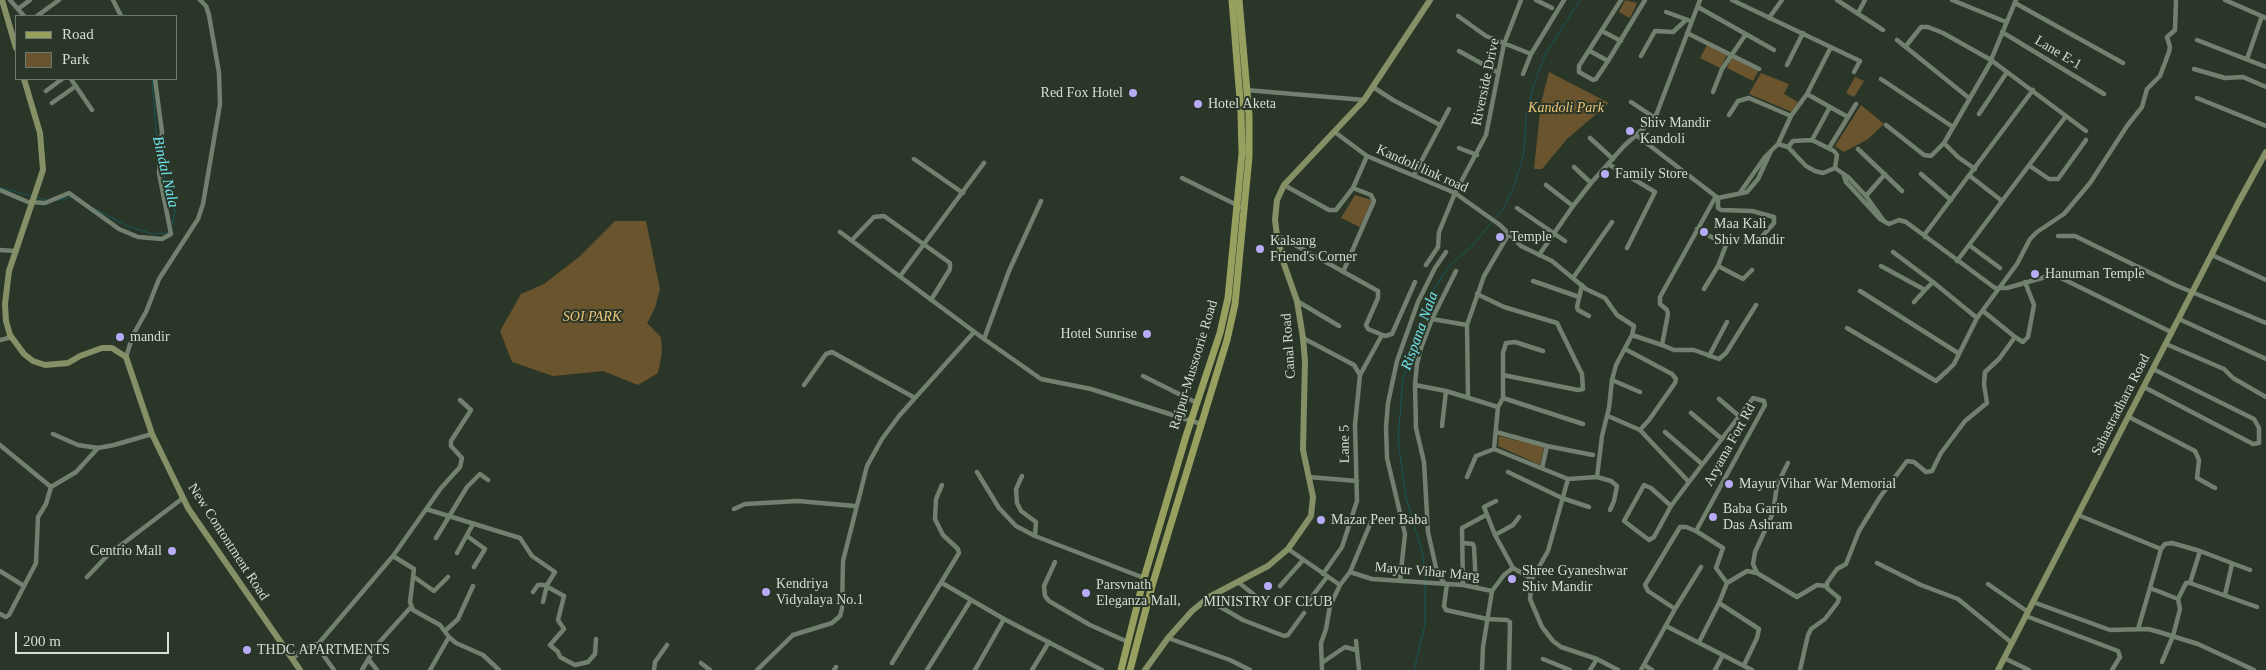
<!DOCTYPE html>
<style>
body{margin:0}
#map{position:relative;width:2266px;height:670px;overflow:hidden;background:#2a3628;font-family:Georgia,serif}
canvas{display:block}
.legend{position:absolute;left:15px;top:15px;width:162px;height:65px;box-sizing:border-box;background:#2a3628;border:1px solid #6e796d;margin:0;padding:6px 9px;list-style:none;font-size:15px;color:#d5ddd4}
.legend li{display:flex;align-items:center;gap:10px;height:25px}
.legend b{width:25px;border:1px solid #6e796d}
.scale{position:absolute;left:15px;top:632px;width:154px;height:22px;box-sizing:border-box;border:2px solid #d5ddd4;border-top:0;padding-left:6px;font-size:15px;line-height:18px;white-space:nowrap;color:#d5ddd4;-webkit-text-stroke:4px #2a3628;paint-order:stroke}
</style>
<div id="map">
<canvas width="2266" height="670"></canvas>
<ul class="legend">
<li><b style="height:6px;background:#98a05f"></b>Road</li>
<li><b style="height:14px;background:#6a542d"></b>Park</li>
</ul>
<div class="scale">200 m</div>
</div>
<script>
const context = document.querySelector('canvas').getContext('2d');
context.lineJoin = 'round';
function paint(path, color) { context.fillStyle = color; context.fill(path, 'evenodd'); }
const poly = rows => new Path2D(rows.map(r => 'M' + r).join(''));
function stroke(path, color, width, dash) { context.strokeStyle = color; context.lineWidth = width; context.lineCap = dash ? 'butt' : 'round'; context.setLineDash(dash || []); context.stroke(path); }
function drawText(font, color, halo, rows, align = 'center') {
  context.font = font + ' Georgia,serif'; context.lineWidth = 4; context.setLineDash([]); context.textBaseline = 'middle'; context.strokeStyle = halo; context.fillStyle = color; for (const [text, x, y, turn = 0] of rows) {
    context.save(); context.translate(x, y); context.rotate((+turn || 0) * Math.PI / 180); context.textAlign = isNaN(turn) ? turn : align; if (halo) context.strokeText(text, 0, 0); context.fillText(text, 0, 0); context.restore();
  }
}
const green = poly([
 [1625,0,1637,3,1630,18,1619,12],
 [1707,45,1727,55,1720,68,1700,58],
 [1732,57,1758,71,1753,81,1727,68],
 [1549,72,1609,103,1567,139,1542,169,1534,169,1541,103],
 [1761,73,1789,84,1784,94,1798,102,1792,112,1749,94],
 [1855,77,1864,81,1854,97,1846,93],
 [1861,105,1884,124,1868,139,1844,152,1835,146],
 [1355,195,1372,200,1360,227,1341,218],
 [615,221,646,221,660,289,655,308,647,323,661,337,662,352,658,373,638,385,603,371,553,376,512,362,500,331,521,294,544,284,579,257],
 [1499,436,1544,447,1540,465,1498,446]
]);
const stream = poly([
 [121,12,124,16],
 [152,79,158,155],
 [161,166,175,211,172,225],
 [2,188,32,196],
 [36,197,46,200],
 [55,201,71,197],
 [94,208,127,226,153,234,169,233],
 [1494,219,1502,211,1514,186,1524,153,1526,116,1535,81,1546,53,1580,0],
 [1425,580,1423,555,1406,497,1398,440,1403,379,1432,292,1449,266,1472,246,1492,222],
 [1414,670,1425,625,1425,584]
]);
const street = poly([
 [10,0,24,16],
 [113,0,121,16],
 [1536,0,1552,8],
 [1621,0,1579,66,1579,72,1593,80,1596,79,1608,61,1645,0],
 [1732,0,1860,61,1854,72],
 [1837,0,1883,30],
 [1952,0,2006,22],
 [2225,0,2266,18],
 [2015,3,2123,63],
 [1698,7,1774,50],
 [18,9,30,0],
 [1666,12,1688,20],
 [1858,13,1865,0],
 [37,16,59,0],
 [1458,16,1486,36,1531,54,1523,74],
 [1769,18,1782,0],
 [1602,31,1621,41],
 [2002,32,2104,94],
 [1687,33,1759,69],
 [1897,40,1969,98],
 [2197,40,2266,67],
 [1906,46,1921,27,1928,27,1943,33,1991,60,2086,131],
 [1459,51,1497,72],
 [1590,51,1608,61],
 [1531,54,1564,0],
 [1641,56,1655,31,1673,32,1686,20],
 [2247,59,2262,16],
 [1991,60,2016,0],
 [1787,65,1803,33],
 [2194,69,2225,78,2243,77,2266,87],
 [71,79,92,110],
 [1881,79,1953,127],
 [1373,87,1393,100,1440,125],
 [1246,90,1364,100],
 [46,91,62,79],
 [1713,92,1722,69,1746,34],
 [1807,94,1830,107,1812,140,1834,151,1837,155,1835,168],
 [2197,98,2266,126],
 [1631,102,1655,118],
 [52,103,76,86],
 [1830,107,1848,117],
 [1979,114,2007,72],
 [1729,115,1738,101,1749,98,1791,116,1778,144],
 [1791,116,1807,94,1831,47],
 [1886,125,1924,155,1931,156,1944,143],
 [1336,133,1367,156,1455,193,1500,225,1521,246,1552,261,1586,289,1605,298,1617,315,1634,326,1632,335,1616,365,1612,380,1609,408,1602,436,1597,477,1568,479,1494,449],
 [1636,135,1718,198,1747,192,1758,179,1771,151],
 [1590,138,1613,159],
 [1788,147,1793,141,1812,140],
 [1459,148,1477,155],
 [1829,148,1856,104],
 [1858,149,1902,191],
 [914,159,963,193],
 [1608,164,1655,192,1627,248],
 [2030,166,2049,179,2058,179,2086,140],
 [1574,167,1591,183],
 [1975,169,1958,157,1944,143,1992,60],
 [1921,174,1951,200],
 [1414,175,1449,109],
 [1844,176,1846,182,1880,219,1889,224,1899,220,1906,222,1995,288,2007,288,2049,276,2057,276,2171,332],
 [1970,176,2002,201],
 [1182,178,1245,209],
 [1284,185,1329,210,1336,210,1353,188,1367,156],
 [1546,185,1573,206],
 [0,190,28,202,45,203,69,193,119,229,138,237,162,239,171,234,159,173,162,132,155,79],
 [1739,194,1765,157,1778,144,1788,147,1806,166,1815,171,1823,173,1835,168,1848,177,1866,196,1884,221],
 [1866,196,1885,174],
 [1718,198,1718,208,1721,210,1752,211,1774,217,1774,223,1758,241],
 [1517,208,1565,241],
 [1697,229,1726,245,1718,266,1704,289],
 [840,232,984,339,1041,379,1091,389,1201,424],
 [1277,235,1378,291,1378,298,1366,325,1368,329,1385,336,1392,334,1415,282],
 [2058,236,2075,236,2175,285,2266,323],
 [1925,237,1925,234,2033,90],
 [852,240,874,217,884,216,950,263,950,269,931,300],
 [1969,245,2000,268],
 [0,250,15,251],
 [1893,252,1933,282],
 [1539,255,1573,206,1591,183,1624,146,1655,118,1700,0],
 [2212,255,2266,280],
 [1957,261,2066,116],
 [1426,265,1438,247,1439,232,1455,193,1486,135,1504,44,1521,0],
 [1718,266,1743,279,1752,270],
 [1881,266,1925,290,1933,282,1977,318],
 [1456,271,1432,319,1421,348,1417,364,1415,385,1446,391,1498,407,1503,398,1503,353,1506,343,1515,342,1543,351],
 [1343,272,1374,201,1371,195,1353,188],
 [901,275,984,163],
 [1573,278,1612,222],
 [1533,281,1579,297],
 [1582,285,1577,307,1578,310,1589,316],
 [1860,291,1958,353],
 [1477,294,1504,307,1557,323,1582,374,1583,389,1578,390,1503,375],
 [1297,301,1339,326],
 [1914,302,1925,290],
 [1983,311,2015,337],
 [1432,319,1467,325],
 [2179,319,2266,359],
 [1847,328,1936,381,1947,371,1954,364,1977,318,2017,264,2030,239,2037,232,2064,214,2090,183,2127,126,2142,107,2147,89,2160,76,2169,52,2170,47,2167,37,2175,30,2176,0],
 [1632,335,1662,345,1668,314,1667,310,1660,304,1660,297,1715,198],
 [1303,338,1354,365,1360,375,1355,425,1357,501,1342,547,1323,574],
 [984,339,1009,271,1041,201],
 [0,340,12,337],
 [2166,344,2224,369,2233,378,2266,397],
 [1662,345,1674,350,1694,350,1719,359,1726,353,1756,305],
 [1625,349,1672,374,1676,379,1675,383,1649,420,1640,430],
 [1709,356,1727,322],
 [126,357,133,335,146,312,159,279,198,219,203,204,220,104,219,73,209,15,206,6,200,0],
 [1360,375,1382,335],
 [1143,376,1197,403],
 [1612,380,1640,392],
 [804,385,826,354,832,352,915,398],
 [1415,385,1416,428,1424,462,1428,532,1437,572,1445,584],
 [2144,387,2253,444,2259,443,2259,428,2254,419,2153,369],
 [1468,398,1467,325,1484,276,1508,235],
 [1503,398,1583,424],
 [1719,399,1739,416],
 [1691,413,1722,439],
 [1608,416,1640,430,1689,482,1671,506,1651,488,1644,485,1624,521,1649,540,1654,537,1671,506],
 [2129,417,2195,451,2199,460,2197,478,2215,488],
 [1442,426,1446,391],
 [1496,432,1547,446,1542,468],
 [1665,432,1702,464],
 [53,434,78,445,98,448,114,445,152,434],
 [0,445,51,487],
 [1547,446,1593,455],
 [977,472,999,508,1016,526,1035,536,1144,578],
 [1508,472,1562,498,1589,507],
 [1022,476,1016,489,1017,503,1021,511,1036,522,1035,536],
 [1309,477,1357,481],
 [1467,477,1476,456,1494,449,1498,407],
 [1597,477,1611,481,1617,486,1614,501,1610,510],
 [1568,479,1548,551,1532,579,1530,599,1542,627,1553,641,1561,647,1597,659,1618,670],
 [1689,482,1753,398,1764,401,1765,405,1696,531,1723,548,1716,568,1727,583,1719,603,1759,629,1757,638,1744,665],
 [426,509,520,538,532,556,555,572,547,585,543,602],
 [734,509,745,504,798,501,855,506],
 [2078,515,2161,549,2165,544,2172,543,2200,551,2250,570],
 [1495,535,1484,507,1496,501],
 [467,536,485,549,474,567],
 [436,538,467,487,480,474,488,480],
 [1463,543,1473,544,1474,547,1476,586],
 [1288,549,1340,585],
 [2161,549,2150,588,2178,599,2180,609,2173,636,2162,662],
 [457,553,473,524],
 [393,556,414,569,410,602,413,610,440,625,449,637,456,643,483,655,499,670],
 [1055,562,1044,586,1045,596,1049,601,1090,625,1128,642],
 [1877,563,1921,585,1958,599,2012,643],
 [1513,568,1495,535,1513,525,1519,517],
 [0,571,24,586],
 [1350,572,1371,522],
 [1757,573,1753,564,1755,552,1773,513,1777,485,1788,463],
 [87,577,108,555,183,498],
 [414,577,434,591,448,577],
 [1400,580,1405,534,1387,458,1386,427,1388,403,1397,361,1418,302,1435,268,1446,252],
 [1238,582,1262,601],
 [942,583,1004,619,1102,670],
 [1727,583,1747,571,1757,573,1797,597,1817,585,1826,586],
 [2190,583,2200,551],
 [1447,584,1444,606,1446,610,1487,619,1507,620,1510,622,1509,670],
 [1988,584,2028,612],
 [1463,585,1462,528,1486,515],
 [1280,586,1303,560],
 [533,592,538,585,544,585,564,596,558,620,564,629,550,645,558,652,560,657,575,665,588,662,595,654,596,639],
 [2225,595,2232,564],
 [1209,597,1217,605,1243,620,1284,636,1288,635,1304,613],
 [2178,599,2186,583,2190,583,2257,607],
 [2033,602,2110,630,2148,629,2159,632,2198,644,2254,670],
 [1307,603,1327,577],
 [1675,609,1701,567],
 [0,614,6,617,9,615,36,563,38,517,46,504,51,487,76,472,98,448],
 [2026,616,2118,651,2120,657,2112,670],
 [1666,626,1752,670],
 [2138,629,2150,588],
 [445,631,458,619,473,586],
 [1168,638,1230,660,1250,670],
 [1356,641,1359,670],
 [1699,642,1719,603],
 [316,645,334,670],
 [2004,658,2029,670],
 [292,659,305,648,319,643,393,556,441,488,460,467,462,458,451,446,451,441,471,410,460,400],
 [1543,659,1570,670],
 [369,660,377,670],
 [1323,662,1345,647,1356,650],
 [701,663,710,670],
 [892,663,959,553,958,549,943,535,935,519,936,499,942,485],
 [1644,665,1652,670],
 [362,670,376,646,411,607],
 [430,670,449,637],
 [654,670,655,662,667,645],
 [757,670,793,635,832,623,840,616,842,609,843,561,867,466,882,439,899,416,974,332],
 [834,670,836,667],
 [927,670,971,600],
 [975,670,1004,619],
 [1032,670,1049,642],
 [1322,670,1321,643,1326,629,1330,606,1340,585,1350,572,1372,579,1463,585,1492,591],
 [1482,670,1483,647,1492,591,1504,575,1513,568,1532,579],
 [1590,670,1597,659],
 [1641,670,1675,609,1648,591,1645,585,1680,527,1686,527,1696,531],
 [1715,670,1723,655],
 [1800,670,1808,635,1811,629,1825,619,1838,602,1839,598,1827,588,1827,583,1837,569,1846,564,1859,531,1880,497,1907,461,1914,462,1926,472,1932,471,1941,453,1965,421,1987,403,1984,384,1985,372,1999,359,2015,337,2023,342,2028,337,2034,305,2025,282]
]);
const secondary = poly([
 [2,0,16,48],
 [24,79,40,133,43,170,9,271,5,304,6,321,10,335,24,354,33,361,45,365,68,363,80,356,102,348,112,348,126,357,152,434,188,508,300,670],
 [1145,670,1168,638,1192,611,1209,597,1268,566,1288,549,1311,516,1313,497,1303,450,1305,361,1303,338,1297,301,1284,264,1277,235,1275,220,1277,200,1284,185,1364,100,1430,0],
 [1998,670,2238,203,2266,152]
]);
const primary = poly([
 [1121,670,1144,578,1186,436,1220,333,1228,298,1242,153,1241,112,1232,0],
 [1130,670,1152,586,1227,340,1235,304,1249,157,1249,115,1239,0]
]);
const markers = [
 [1133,93,5,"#b8abf7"],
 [1198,104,5,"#b8abf7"],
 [1630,131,5,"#b8abf7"],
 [1605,174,5,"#b8abf7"],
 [1704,232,5,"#b8abf7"],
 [1500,237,5,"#b8abf7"],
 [1260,249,5,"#b8abf7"],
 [2035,274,5,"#b8abf7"],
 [1147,334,5,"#b8abf7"],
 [120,337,5,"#b8abf7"],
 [1729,484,5,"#b8abf7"],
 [1713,517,5,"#b8abf7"],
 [1321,520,5,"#b8abf7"],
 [172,551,5,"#b8abf7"],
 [1512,579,5,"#b8abf7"],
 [1268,586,5,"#b8abf7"],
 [766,592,5,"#b8abf7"],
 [1086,593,5,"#b8abf7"],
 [247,650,5,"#b8abf7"]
];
const streetNames = [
 ["Lane E-1",2058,53,31],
 ["Riverside Drive",1486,82,-78],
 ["Kandoli link road",1422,169,24],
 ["Canal Road",1289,346,-94],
 ["Rajpur-Mussoorie Road",1194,365,-73],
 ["Sahastradhara Road",2121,405,-63],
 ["Lane 5",1345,444,-91],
 ["Aryama Fort Rd",1730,445,-61],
 ["New Contontment Road",228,542,57],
 ["Mayur Vihar Marg",1427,572,5]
];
const poiNames = [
 ["Red Fox Hotel",1123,93,"right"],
 ["Hotel Aketa",1208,104],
 ["Shiv Mandir",1640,123],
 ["Kandoli",1640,139],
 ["Family Store",1615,174],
 ["Maa Kali",1714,224],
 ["Shiv Mandir",1714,240],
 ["Temple",1510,237],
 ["Kalsang",1270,241],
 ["Friend's Corner",1270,257],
 ["Hanuman Temple",2045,274],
 ["Hotel Sunrise",1137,334,"right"],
 ["mandir",130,337],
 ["Mayur Vihar War Memorial",1739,484],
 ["Baba Garib",1723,509],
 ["Das Ashram",1723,525],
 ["Mazar Peer Baba",1331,520],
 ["Centrio Mall",162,551,"right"],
 ["Shree Gyaneshwar",1522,571],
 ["Shiv Mandir",1522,587],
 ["Kendriya",776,584],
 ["Vidyalaya No.1",776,600],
 ["Parsvnath",1096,585],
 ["Eleganza Mall,",1096,601],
 ["MINISTRY OF CLUB",1268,602,"center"],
 ["THDC APARTMENTS",257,650]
];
const parkNames = [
 ["Kandoli Park",1566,108],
 ["SOI PARK",592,317]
];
const waterNames = [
 ["Bindal Nala",165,172,77],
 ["Rispana Nala",1420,331,-70]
];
paint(green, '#6a542d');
stroke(stream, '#17565a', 1);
stroke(street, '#72806f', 4.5);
stroke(secondary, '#859067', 6);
stroke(primary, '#98a05f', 7);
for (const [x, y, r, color] of markers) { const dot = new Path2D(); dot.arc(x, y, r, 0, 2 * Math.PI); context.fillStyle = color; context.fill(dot); stroke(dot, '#2a3628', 2); }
drawText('14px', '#d5ddd4', '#2a3628', streetNames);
drawText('14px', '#d5ddd4', '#2a3628', poiNames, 'left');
drawText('italic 14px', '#efc477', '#2a3628', parkNames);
drawText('italic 15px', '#6de3eb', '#2a3628', waterNames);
</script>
